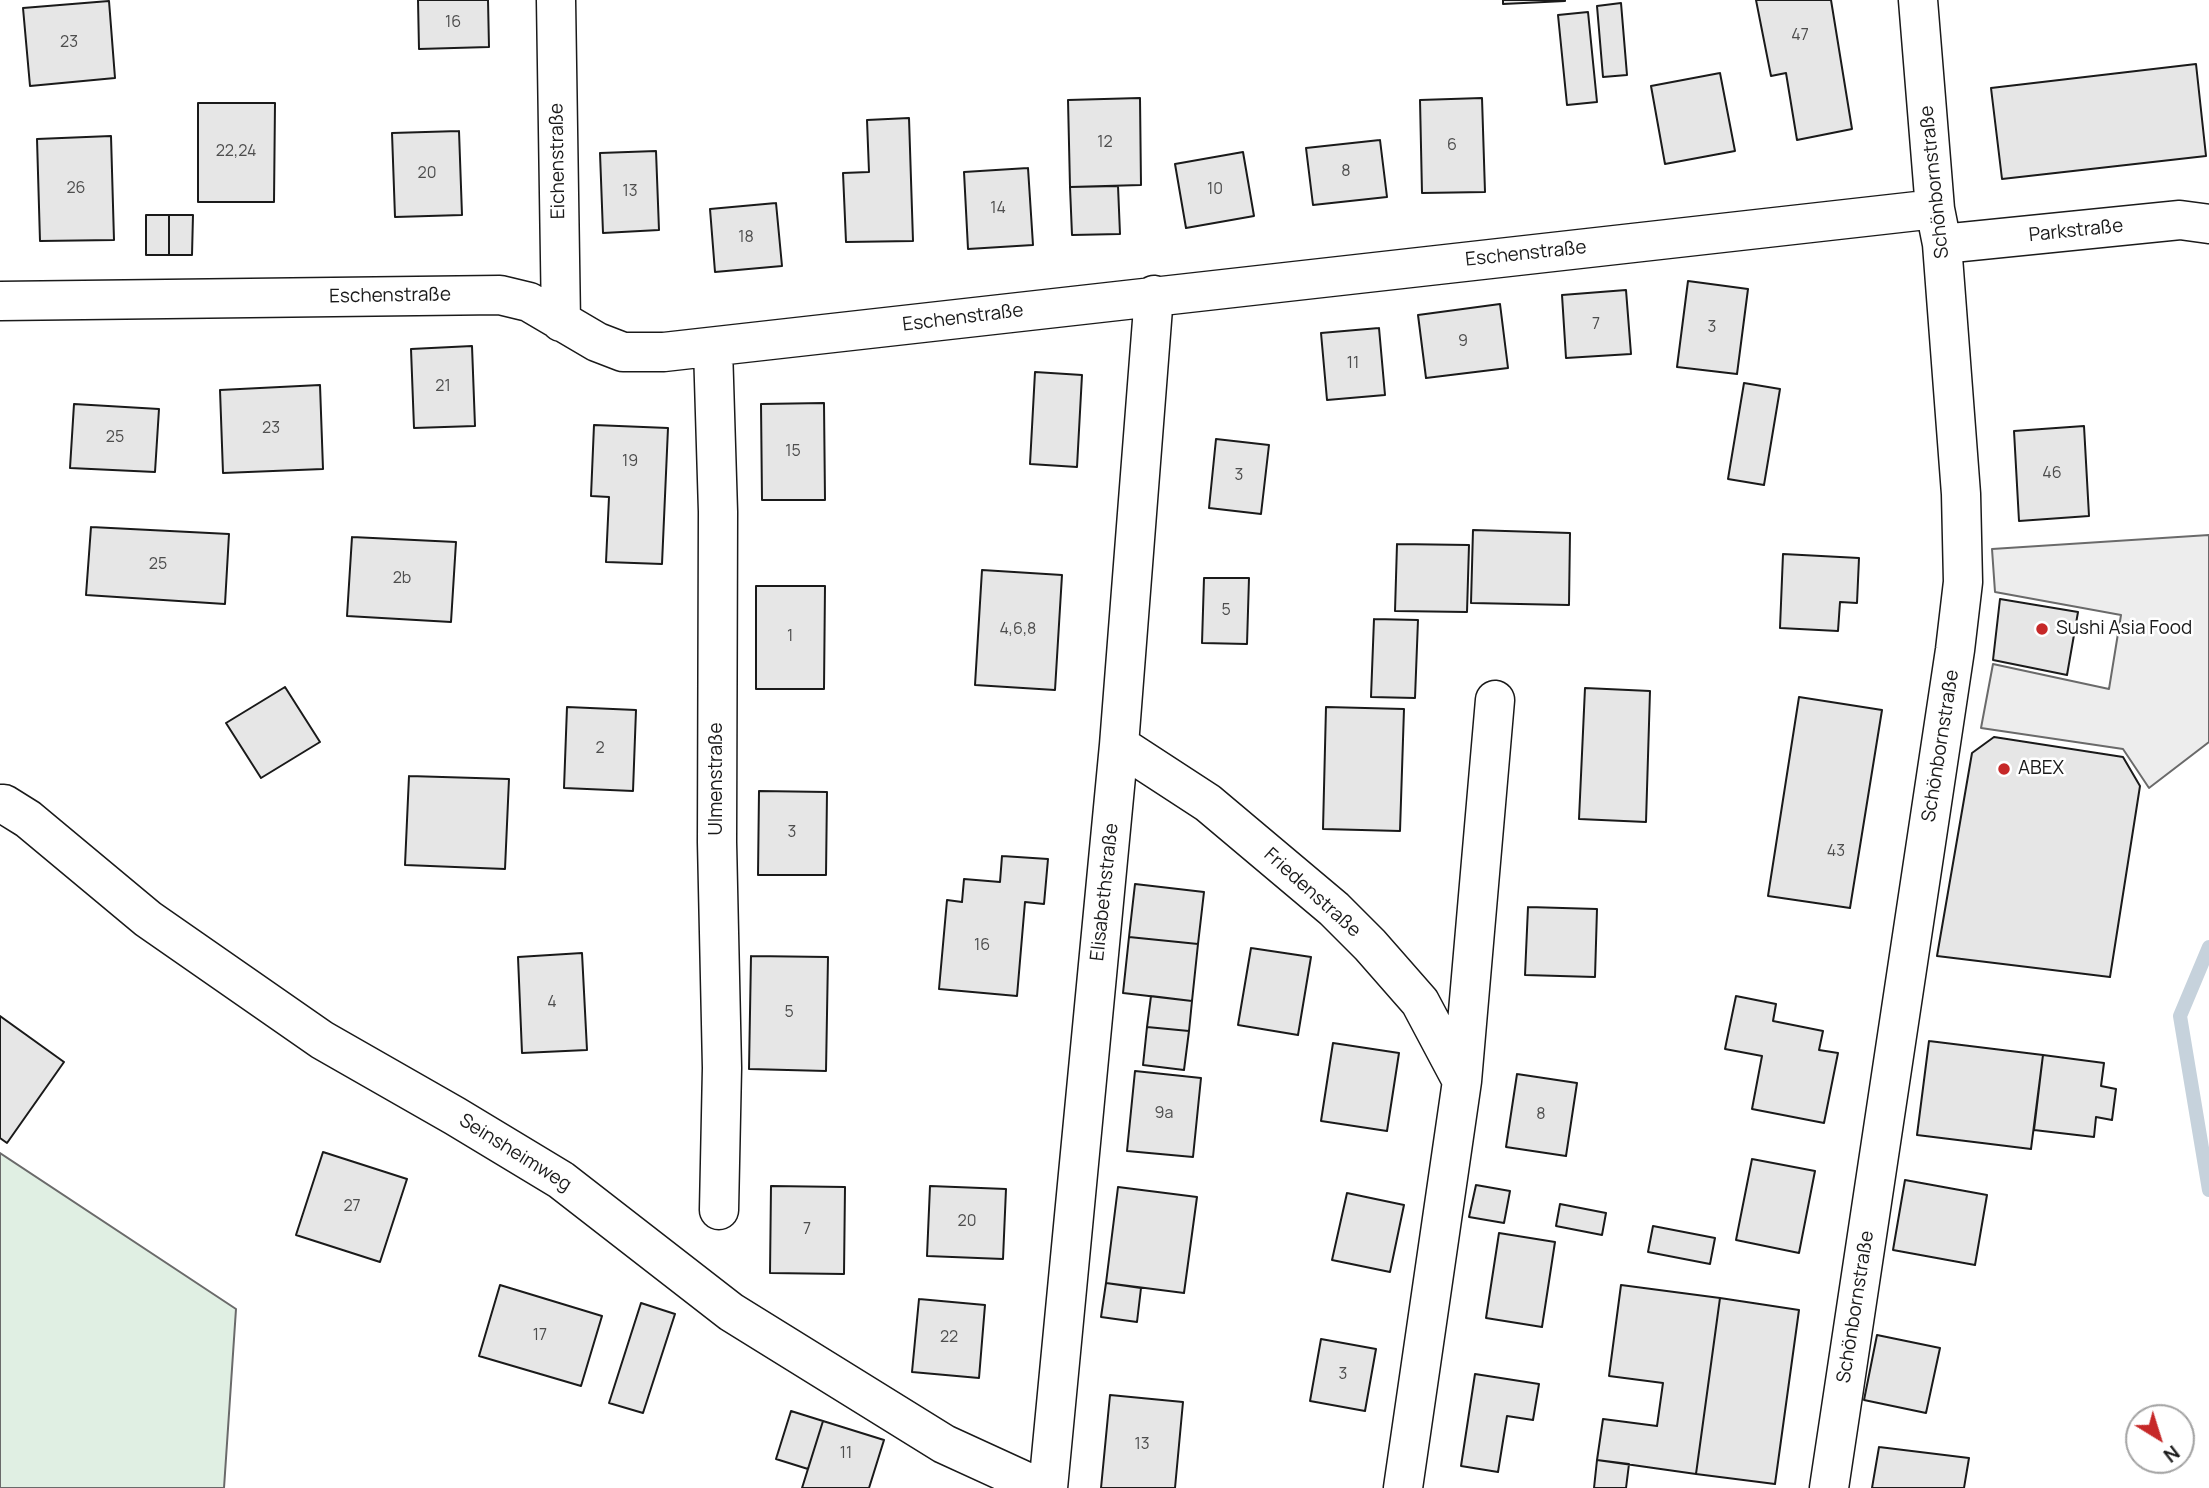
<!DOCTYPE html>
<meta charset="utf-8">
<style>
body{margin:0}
#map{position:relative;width:2209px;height:1488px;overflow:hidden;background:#fff;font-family:Manrope,sans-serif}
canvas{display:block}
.north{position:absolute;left:2125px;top:1404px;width:70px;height:70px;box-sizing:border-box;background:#fff;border:2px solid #a3a3a3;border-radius:50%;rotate:142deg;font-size:19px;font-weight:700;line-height:28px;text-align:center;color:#1a1a1a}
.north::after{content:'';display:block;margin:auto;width:24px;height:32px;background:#c62828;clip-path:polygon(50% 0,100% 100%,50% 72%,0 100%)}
</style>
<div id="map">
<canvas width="2209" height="1488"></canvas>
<div class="north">N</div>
</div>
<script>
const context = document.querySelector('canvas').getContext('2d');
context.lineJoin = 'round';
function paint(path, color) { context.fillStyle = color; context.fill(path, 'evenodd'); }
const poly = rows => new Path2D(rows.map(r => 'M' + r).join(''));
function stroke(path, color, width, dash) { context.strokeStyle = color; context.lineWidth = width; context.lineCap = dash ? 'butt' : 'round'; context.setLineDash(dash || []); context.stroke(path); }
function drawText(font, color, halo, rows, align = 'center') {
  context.font = font + ' Manrope,sans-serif'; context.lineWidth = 5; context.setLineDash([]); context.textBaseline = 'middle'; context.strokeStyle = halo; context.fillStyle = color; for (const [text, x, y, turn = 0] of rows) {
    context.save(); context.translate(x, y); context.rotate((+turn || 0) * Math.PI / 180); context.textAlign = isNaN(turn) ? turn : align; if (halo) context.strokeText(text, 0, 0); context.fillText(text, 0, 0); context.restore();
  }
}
const green = poly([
 [0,1153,236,1309,224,1488,0,1488,0,1153]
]);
const parking = poly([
 [2209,535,2209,742,2149,788,2123,749,1981,728,1993,664,2109,689,2121,615,1995,592,1992,549,2209,535]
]);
const stream = poly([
 [2209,947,2180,1016,2209,1190]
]);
const building = poly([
 [418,0,488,0,489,47,419,49,418,0],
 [1503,0,1565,0,1565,1,1503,4,1503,0],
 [1756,0,1831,0,1852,129,1797,140,1786,73,1771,76,1756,0],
 [109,1,115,78,30,86,23,8,109,1],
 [1621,3,1627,75,1603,77,1597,6,1621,3],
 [1588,12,1597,102,1567,105,1558,15,1588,12],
 [2196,64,2206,156,2002,179,1991,88,2196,64],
 [1720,73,1735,151,1665,164,1651,86,1720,73],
 [1140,98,1141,185,1070,187,1068,100,1140,98],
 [1482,98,1485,192,1422,193,1420,100,1482,98],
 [198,103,275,103,274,202,198,202,198,103],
 [909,118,913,241,846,242,843,173,869,172,867,120,909,118],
 [459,131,462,215,395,217,392,133,459,131],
 [111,136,114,240,40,241,37,139,111,136],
 [1380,140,1387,197,1313,205,1306,148,1380,140],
 [656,151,659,230,603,233,600,153,656,151],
 [1243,152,1254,216,1186,228,1175,164,1243,152],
 [1028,168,1033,245,968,249,964,172,1028,168],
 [1118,186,1120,234,1072,235,1070,187,1118,186],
 [776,203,782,266,715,272,710,209,776,203],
 [146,215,169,215,169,255,146,255,146,215],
 [169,215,193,215,192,255,169,255,169,215],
 [1688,281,1748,289,1737,374,1677,367,1688,281],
 [1626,290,1631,354,1566,358,1562,295,1626,290],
 [1500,304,1508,368,1426,378,1418,315,1500,304],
 [1379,328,1385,395,1327,400,1321,333,1379,328],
 [472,346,475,426,414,428,411,349,472,346],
 [1035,372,1082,375,1077,467,1030,464,1035,372],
 [1744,383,1780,389,1764,485,1728,479,1744,383],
 [320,385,323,469,223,473,220,390,320,385],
 [824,403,825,500,762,500,761,404,824,403],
 [74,404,159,409,155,472,70,468,74,404],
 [594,425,668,428,662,564,606,562,609,497,591,496,594,425],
 [2084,426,2089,516,2019,521,2014,431,2084,426],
 [1216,439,1269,445,1261,514,1209,508,1216,439],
 [91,527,229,534,225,604,86,595,91,527],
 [1473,530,1570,533,1569,605,1471,603,1473,530],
 [352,537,456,542,451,622,347,616,352,537],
 [1397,544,1469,545,1467,612,1395,611,1397,544],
 [1783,554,1859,558,1857,603,1840,602,1838,631,1780,628,1783,554],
 [982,570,1062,575,1055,690,975,685,982,570],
 [1204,578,1249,578,1247,644,1202,643,1204,578],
 [756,586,825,586,824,689,756,689,756,586],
 [2000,599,2078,612,2067,675,1993,660,2000,599],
 [1374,619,1418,620,1415,698,1371,697,1374,619],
 [285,687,320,742,261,778,226,723,285,687],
 [1585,688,1650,691,1646,822,1579,819,1585,688],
 [1799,697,1882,710,1850,908,1768,896,1799,697],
 [567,707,636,710,633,791,564,788,567,707],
 [1326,707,1404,709,1400,831,1323,829,1326,707],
 [1994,737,2123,757,2140,786,2110,977,1937,956,1972,753,1994,737],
 [409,776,509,779,505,869,405,865,409,776],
 [759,791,827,792,826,875,758,875,759,791],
 [1002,856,1048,859,1044,904,1025,902,1017,996,939,989,947,900,962,902,964,879,1000,882,1002,856],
 [1135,884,1204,892,1198,944,1129,937,1135,884],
 [1528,907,1597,909,1595,977,1525,975,1528,907],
 [1129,937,1198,944,1192,1001,1123,993,1129,937],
 [1251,948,1311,957,1298,1035,1238,1025,1251,948],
 [582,953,587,1050,522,1053,518,957,582,953],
 [751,956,828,957,826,1071,749,1069,751,956],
 [1151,996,1192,1001,1189,1031,1147,1027,1151,996],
 [1736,996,1776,1004,1773,1021,1823,1031,1819,1050,1838,1053,1824,1123,1752,1109,1762,1056,1725,1049,1736,996],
 [0,1016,64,1062,7,1143,0,1138,0,1016],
 [1147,1027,1189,1031,1184,1070,1143,1065,1147,1027],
 [1929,1041,2043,1055,2031,1149,1917,1135,1929,1041],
 [1333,1043,1399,1053,1387,1131,1321,1121,1333,1043],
 [2043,1055,2104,1063,2101,1086,2116,1089,2112,1120,2096,1117,2094,1137,2034,1130,2043,1055],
 [1135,1071,1201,1078,1193,1157,1127,1151,1135,1071],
 [1517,1074,1577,1083,1566,1156,1506,1147,1517,1074],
 [323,1152,407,1179,380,1262,296,1235,323,1152],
 [1752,1159,1815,1171,1799,1253,1736,1240,1752,1159],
 [1905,1180,1987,1195,1975,1265,1893,1250,1905,1180],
 [1476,1185,1510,1191,1504,1223,1469,1217,1476,1185],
 [771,1186,845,1187,844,1274,770,1273,771,1186],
 [930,1186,1006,1189,1003,1259,927,1256,930,1186],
 [1118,1187,1197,1197,1184,1293,1106,1283,1118,1187],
 [1347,1193,1404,1205,1390,1272,1332,1260,1347,1193],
 [1560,1204,1606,1213,1602,1235,1556,1226,1560,1204],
 [1653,1226,1715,1238,1710,1264,1648,1252,1653,1226],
 [1499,1233,1555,1242,1542,1327,1486,1318,1499,1233],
 [1106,1283,1141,1288,1137,1322,1101,1317,1106,1283],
 [500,1285,602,1316,581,1386,479,1356,500,1285],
 [1621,1285,1720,1298,1696,1474,1597,1460,1603,1419,1657,1426,1663,1383,1609,1376,1621,1285],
 [1720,1298,1799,1310,1775,1484,1696,1474,1720,1298],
 [919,1299,985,1305,979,1378,912,1372,919,1299],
 [641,1303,675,1314,643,1413,609,1403,641,1303],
 [1877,1335,1940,1348,1926,1413,1864,1400,1877,1335],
 [1321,1339,1376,1349,1365,1411,1310,1401,1321,1339],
 [1475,1374,1539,1384,1533,1420,1507,1416,1498,1472,1461,1466,1475,1374],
 [1110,1395,1183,1402,1175,1488,1101,1488,1110,1395],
 [791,1411,823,1421,808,1469,776,1459,791,1411],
 [823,1421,884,1440,869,1488,802,1488,823,1421],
 [1879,1447,1969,1458,1964,1488,1872,1488,1879,1447],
 [1597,1460,1629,1464,1626,1488,1594,1488,1597,1460]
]);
const minor = poly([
 [556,0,561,322],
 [1942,244,2180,220,2209,224],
 [0,301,500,295,529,302,597,342,623,352,664,352,1935,209],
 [713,348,718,512,717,842,722,1068,719,1210],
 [1119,745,1208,803,1334,909,1370,945,1420,1002,1462,1081],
 [0,804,4,804,28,819,148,919,322,1040,455,1116,561,1180,731,1312,944,1444,1040,1488],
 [1048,1488,1119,745,1154,295],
 [1403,1488,1462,1081,1495,700],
 [1829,1488,1955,650,1963,582,1961,494,1942,244,1935,209,1918,0]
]);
const markers = [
 [2042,629,7,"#c62828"],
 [2004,769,7,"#c62828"]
];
const numberNames = [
 ["16",453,23],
 ["47",1800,36],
 ["23",69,43],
 ["12",1105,143],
 ["6",1452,146],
 ["22,24",236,152],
 ["8",1346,172],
 ["20",427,174],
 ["26",76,189],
 ["10",1215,190],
 ["13",630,192],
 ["14",998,209],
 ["18",746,238],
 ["7",1596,325],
 ["3",1712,328],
 ["9",1463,342],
 ["11",1353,364],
 ["21",443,387],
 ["23",271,429],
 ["25",115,438],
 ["15",793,452],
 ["19",630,462],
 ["46",2052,474],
 ["3",1239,476],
 ["25",158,565],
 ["2b",402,579],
 ["5",1226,611],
 ["4,6,8",1018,630],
 ["1",790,637],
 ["2",600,749],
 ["3",792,833],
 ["43",1836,852],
 ["16",982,946],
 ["4",552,1003],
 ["5",789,1013],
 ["9a",1164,1114],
 ["8",1541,1115],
 ["27",352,1207],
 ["20",967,1222],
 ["7",807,1230],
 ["17",540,1336],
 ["22",949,1338],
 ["3",1343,1375],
 ["13",1142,1445],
 ["11",846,1454]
];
const streetNames = [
 ["Eichenstraße",558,161,-91],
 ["Schönbornstraße",1935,182,-96],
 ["Parkstraße",2076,231,-6],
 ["Eschenstraße",1526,254,-6],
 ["Eschenstraße",390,296,-1],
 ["Eschenstraße",963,318,-7],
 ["Schönbornstraße",1941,746,-81],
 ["Ulmenstraße",717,779,-90],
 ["Elisabethstraße",1105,892,-84],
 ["Friedenstraße",1312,893,42],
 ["Seinsheimweg",515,1153,32],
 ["Schönbornstraße",1856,1307,-81]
];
const poiNames = [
 ["Sushi Asia Food",2056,629],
 ["ABEX",2018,769]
];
paint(green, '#e0efe3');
stroke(green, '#6a6a6a', 2);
paint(parking, '#ededed');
stroke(parking, '#6a6a6a', 2);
stroke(stream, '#c6d2dc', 14);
paint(building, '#e6e6e6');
stroke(building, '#1a1a1a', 2);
stroke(minor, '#1a1a1a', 41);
stroke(minor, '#fff', 38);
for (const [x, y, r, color] of markers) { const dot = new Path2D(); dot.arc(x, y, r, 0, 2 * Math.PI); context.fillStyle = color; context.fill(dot); stroke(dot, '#fff', 2.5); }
drawText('16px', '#4d4d4d', null, numberNames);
drawText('19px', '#1a1a1a', '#fff', streetNames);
drawText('19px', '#1a1a1a', '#fff', poiNames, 'left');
</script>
